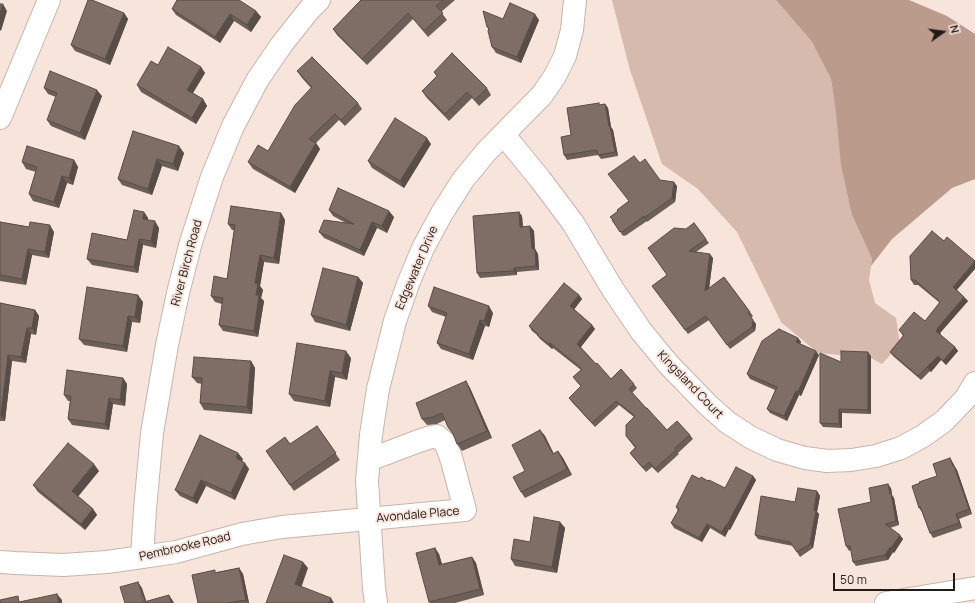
<!DOCTYPE html>
<style>
body{margin:0}
#map{position:relative;width:975px;height:603px;overflow:hidden;background:#f7e4db;font-family:Manrope,sans-serif}
canvas{display:block}
.north{position:absolute;left:923px;top:12px;width:40px;height:40px;-webkit-text-stroke:3px #f7e4db;paint-order:stroke;rotate:76deg;font-size:11px;font-weight:700;line-height:16px;text-align:center;color:#221b18}
.north::after{content:'';display:block;margin:auto;width:14px;height:18px;background:#221b18;clip-path:polygon(50% 0,100% 100%,50% 72%,0 100%)}
.scale{position:absolute;left:833px;top:573px;width:122px;height:18px;box-sizing:border-box;border:2px solid #221b18;border-top:0;padding-left:5px;font-size:12px;line-height:14px;white-space:nowrap;color:#221b18;-webkit-text-stroke:3px #f7e4db;paint-order:stroke}
</style>
<div id="map">
<canvas width="975" height="603"></canvas>
<div class="north">N</div>
<div class="scale">50 m</div>
</div>
<script>
const context = document.querySelector('canvas').getContext('2d');
context.lineJoin = 'round';
function paint(path, color) { context.fillStyle = color; context.fill(path, 'evenodd'); }
const poly = rows => new Path2D(rows.map(r => 'M' + r).join(''));
function stroke(path, color, width, dash) { context.strokeStyle = color; context.lineWidth = width; context.lineCap = dash ? 'butt' : 'round'; context.setLineDash(dash || []); context.stroke(path); }
function drawText(font, color, halo, rows, align = 'center') {
  context.font = font + ' Manrope,sans-serif'; context.lineWidth = 3.5; context.setLineDash([]); context.textBaseline = 'middle'; context.strokeStyle = halo; context.fillStyle = color; for (const [text, x, y, turn = 0] of rows) {
    context.save(); context.translate(x, y); context.rotate((+turn || 0) * Math.PI / 180); context.textAlign = isNaN(turn) ? turn : align; if (halo) context.strokeText(text, 0, 0); context.fillText(text, 0, 0); context.restore();
  }
}
const green = poly([
 [612,0,776,0,812,42,831,79,852,215,872,259,869,280,875,303,896,318,900,344,882,364,871,358,818,353,781,322,737,232,698,189,662,164,630,70]
]);
const water = poly([
 [776,0,909,0,947,16,975,34,975,179,952,188,892,239,871,266,872,259,852,215,841,165,836,113,831,79,812,42]
]);
const minor = poly([
 [0,118,49,0],
 [504,135,540,179,573,223,612,288,641,331,669,365,708,405,727,422,750,437,777,450,805,458,827,461,851,460,876,456,901,448,923,436,944,421,966,398,975,383],
 [142,557,145,509,152,433,167,345,178,293,191,242,212,177,233,126,258,79,282,44,309,10,319,0],
 [0,562,15,563,63,565,107,562,142,557,176,552,242,534,282,527,465,510,452,461,446,444,437,436,431,437,416,442,369,460],
 [376,603,374,588,367,481,371,435,378,389,395,321,408,284,423,248,442,213,463,180,486,152,542,95,555,76,565,56,572,30,575,0]
]);
const major = poly([
 [886,603,975,588]
]);
const wall = poly([
 [361,0,455,0,441,12,447,20,428,37,413,19,367,65,337,35,333,29],
 [172,9,256,11,261,17,251,32,234,21,220,43,176,15],
 [124,13,128,19,110,65,75,51,71,45],
 [503,19,539,20,521,63,496,53,492,47,489,29,487,27],
 [158,65,201,67,205,73,193,93,203,99,207,106,196,124,141,92,137,85],
 [297,71,358,103,362,109,345,126,339,120,316,143,320,149,295,193,253,169,248,162,268,151,311,88,302,78],
 [434,72,487,88,491,95,479,106,472,98,449,121,426,97,422,91,437,76],
 [44,88,102,96,85,140,51,126,47,120,56,97,48,94],
 [605,104,608,108,611,127,613,130,618,156,601,159,598,155,567,160,564,155,571,135,600,105],
 [133,131,184,153,178,171,162,166,152,195,122,185,118,179],
 [431,144,404,188,372,168,368,161],
 [74,160,78,167,73,185,67,183,59,208,33,201,29,194,36,172,26,169,22,162],
 [640,163,660,180,677,186,675,202,647,222,647,221,625,236,624,235,623,236,612,220,613,220,618,211,629,201],
 [329,210,394,217,387,233,377,228,364,256,324,238,319,232,346,223,333,216],
 [144,212,148,218,148,220,159,228,156,248,143,245,138,273,92,265,87,259,127,240],
 [519,212,522,216,523,227,530,226,534,231,535,249,538,254,539,270,517,272,517,275,480,278,477,273],
 [281,213,285,220,279,264,264,262,260,286,263,290,261,298,264,301,258,337,223,331,219,325,222,304,215,302,211,296,227,279,234,230,232,230,228,224],
 [0,222,54,232,49,258,32,255,26,285,0,281],
 [694,223,709,243,696,252,713,258,709,288,724,277,753,316,751,318,756,324,755,331,730,349,709,320,688,334,652,286,667,275,686,229],
 [910,256,957,290,968,301,940,333,941,334,940,335,955,347,958,351,946,365,941,360,931,372,930,371,921,380,893,356,890,352,903,336,899,330,925,321,940,303,918,285,914,285,911,280],
 [358,277,363,283,350,331,315,322,311,315],
 [579,295,582,299,574,309,592,325,595,329,581,347,596,364,611,379,634,384,637,388,632,393,646,408,667,430,690,435,693,439,678,453,679,454,658,473,652,467,646,472,633,457,630,453,635,448,626,436,634,417,619,405,595,427,572,402,569,398,581,387,573,377,581,370,553,348,552,349,540,339,537,335,532,331,529,326],
 [143,302,140,323,132,322,127,352,84,345,79,339],
 [0,303,35,310,39,316,36,335,31,334,26,363,12,361,5,421,0,421],
 [428,306,493,313,489,327,485,326,473,360,441,349,437,343,446,317,432,312],
 [798,338,801,342,800,344,819,355,801,396,799,395,787,421,770,413,767,409,775,390,750,379,747,374],
 [871,356,871,414,842,413,842,428,823,427,820,423,841,362],
 [351,358,347,380,335,377,330,407,294,401,289,394],
 [251,361,255,368,252,414,204,410,200,403,202,384,197,383,192,377],
 [123,378,127,384,125,406,113,404,109,430,72,425,68,419,70,401,68,401,64,395],
 [466,381,470,388,492,438,462,451,457,444,454,435,448,427,445,420,437,424,427,425,422,419],
 [317,426,340,460,294,491,266,451,290,444],
 [540,430,545,436,554,454,558,451,563,458,572,475,525,498,521,492,525,471],
 [950,458,957,470,972,514,959,519,962,528,933,538,930,533,922,512,919,508,937,476],
 [243,459,242,461,249,469,235,500,206,486,197,504,180,496,175,490],
 [99,471,78,496,93,509,97,515,85,530,38,492,33,485],
 [753,476,756,480,730,530,729,529,725,537,710,528,702,542,674,528,671,523,678,511,676,507,700,479,708,481,725,488],
 [891,488,892,495,894,498,899,525,890,528,903,539,894,553,893,552,888,560,856,566,853,562,851,550,849,551,846,546,871,502],
 [817,491,820,496,817,512,819,514,813,548,800,557,793,546,758,539,755,535,795,502],
 [560,522,565,528,557,573,515,566,511,559],
 [435,548,439,554,442,564,472,557,476,563,484,595,455,603,430,603,429,602],
 [239,568,243,574,249,603,198,603,217,572]
]);
const shadedWall = poly([
 [3,4,7,11,1,31,0,30,0,13],
 [256,11,261,17,251,32,247,25],
 [124,13,128,19,110,65,105,59],
 [230,14,234,21,220,43,215,37],
 [535,14,539,20,521,63,517,57],
 [201,67,205,73,191,96,187,90],
 [97,90,102,96,85,140,80,133],
 [203,99,207,106,196,124,192,118],
 [605,104,608,108,611,127,613,130,618,156,615,152,609,126],
 [427,138,431,144,404,188,400,181],
 [316,143,320,149,295,193,290,187],
 [179,146,184,153,178,171,173,164],
 [157,159,162,166,152,195,148,189],
 [74,160,78,167,73,185,69,178],
 [62,176,67,183,59,208,54,202],
 [674,182,677,186,675,202,672,198],
 [389,211,394,217,387,233,382,226],
 [144,212,148,218,147,226,143,219],
 [519,212,522,216,523,231,520,227],
 [281,213,285,220,279,264,274,258],
 [155,221,159,228,156,248,151,241],
 [372,222,377,228,364,256,360,250],
 [50,225,54,232,49,258,45,252],
 [530,226,534,231,535,254,532,249],
 [139,239,143,245,138,273,134,267],
 [28,249,32,255,26,285,22,279],
 [535,249,538,254,539,270,536,266],
 [710,254,713,258,708,296,705,291],
 [260,255,264,262,260,286,263,290,261,298,264,301,258,337,254,331,256,295,255,283],
 [975,261,975,269,956,291,953,287],
 [514,268,517,272,517,275,514,271],
 [358,277,363,283,350,331,346,325],
 [138,295,143,302,140,323,135,317],
 [579,295,582,299,573,311,570,306],
 [964,297,968,301,940,333,941,334,939,336,936,331,937,329],
 [489,306,493,313,489,327,484,321],
 [35,310,39,316,36,335,32,328],
 [128,316,132,322,127,352,123,346],
 [480,320,485,326,473,360,469,354],
 [753,320,756,324,755,331,752,327],
 [592,325,595,329,580,348,577,344],
 [27,328,31,334,26,363,21,357],
 [798,338,801,342,799,346,796,342],
 [550,343,553,348,552,349,549,344],
 [955,347,958,351,946,365,943,361],
 [346,351,351,358,347,380,342,373],
 [816,351,819,355,801,396,798,392],
 [868,352,871,356,871,414,868,410],
 [8,355,12,361,5,421,1,415],
 [938,356,941,360,931,372,927,367],
 [251,361,255,368,252,414,247,407],
 [330,371,335,377,330,407,325,401],
 [123,378,127,384,125,406,120,400],
 [466,381,470,388,492,438,487,431],
 [796,391,799,395,787,421,784,416],
 [109,398,113,404,109,430,105,424],
 [839,409,842,413,842,428,839,424],
 [540,430,545,436,557,461,553,454],
 [558,451,563,458,572,475,567,469],
 [238,453,243,459,240,465,236,458],
 [950,458,953,463,956,470,953,466],
 [245,463,249,469,235,500,231,493],
 [94,464,99,471,77,498,72,491],
 [954,466,957,470,972,514,969,509],
 [753,476,756,480,730,530,727,525],
 [201,480,206,486,197,504,193,498],
 [888,484,891,488,892,495,894,498,899,525,896,521],
 [817,491,820,496,817,512,819,514,813,548,810,544,814,510],
 [93,509,97,515,85,530,81,524],
 [956,514,959,519,962,528,959,523],
 [560,522,565,528,557,573,552,567],
 [707,524,710,528,702,542,699,538],
 [726,525,729,529,725,537,722,532],
 [900,535,903,539,894,553,891,548],
 [890,547,893,552,888,560,885,555],
 [435,548,439,554,444,571,439,565],
 [472,557,476,563,484,595,480,589],
 [303,562,308,568,300,591,295,584],
 [239,568,243,574,249,603,248,603,246,600],
 [138,582,142,588,147,603,145,603],
 [57,594,62,600,62,603,59,603],
 [169,595,173,601,174,603,171,603],
 [331,598,334,603,329,603]
]);
const building = poly([
 [88,0,92,0,124,13,105,59,71,45,88,0],
 [177,0,239,0,256,11,247,25,230,14,215,37,172,9,177,0],
 [361,0,443,0,436,6,443,13,424,31,408,13,362,59,333,29,361,0],
 [510,3,535,14,517,57,492,47,488,31,489,28,487,27,483,11,503,19,510,3],
 [0,4,3,4,0,13,0,4],
 [168,47,201,67,187,90,203,99,192,118,137,85,151,61,158,65,168,47],
 [452,53,487,88,475,100,467,92,445,114,422,91,437,76,434,72,452,53],
 [312,57,358,103,341,120,335,114,309,139,316,143,290,187,248,162,258,145,268,151,295,105,312,87,297,71,312,57],
 [50,71,97,90,80,133,47,120,57,93,44,88,50,71],
 [599,103,599,105,605,104,609,126,610,126,615,152,598,155,597,150,564,155,561,137,571,135,567,108,599,103],
 [395,118,427,138,400,181,368,161,395,118],
 [133,131,179,146,173,164,157,159,148,189,118,179,133,131],
 [27,146,74,160,69,178,62,176,54,202,29,194,37,167,22,162,27,146],
 [634,156,640,163,645,159,660,180,674,182,672,198,644,218,644,216,622,232,621,231,620,232,612,220,613,220,610,217,618,211,617,210,629,201,608,174,634,156],
 [338,188,389,211,382,226,372,222,360,250,319,232,324,220,354,224,329,210,338,188],
 [231,206,281,213,274,258,260,255,255,283,258,284,256,295,259,295,254,331,219,325,223,298,211,296,214,276,227,279,235,225,228,224,231,206],
 [134,210,144,212,143,219,155,221,151,241,139,239,134,267,87,259,92,233,127,240,134,210],
 [519,212,520,227,530,226,532,249,535,249,536,266,514,268,514,271,477,273,473,216,519,212],
 [0,222,29,227,30,222,50,225,45,252,28,249,22,279,0,275,0,222],
 [694,223,706,239,689,251,710,254,705,291,724,277,750,312,748,313,753,320,752,327,727,345,706,316,685,330,652,286,667,275,648,248,674,228,686,229,694,223],
 [932,231,944,241,947,237,975,261,953,287,964,297,937,329,938,329,936,331,955,347,943,361,938,356,918,376,890,352,904,335,899,330,914,312,925,321,940,302,915,280,911,280,910,256,932,231],
 [323,268,358,277,346,325,311,315,323,268],
 [564,283,579,295,570,306,592,325,577,344,596,364,597,363,611,379,621,369,634,384,629,389,646,408,647,408,667,430,677,421,690,435,675,448,676,450,655,469,649,462,643,468,630,453,636,447,626,436,626,425,635,416,616,401,592,423,569,398,581,386,573,377,582,369,550,343,549,344,537,335,538,334,529,326,564,283],
 [87,287,138,295,135,317,128,316,123,346,79,339,87,287],
 [434,287,489,306,484,321,480,320,469,354,437,343,447,313,428,306,434,287],
 [0,303,35,310,32,328,27,328,21,357,8,355,1,415,0,415,0,303],
 [779,329,798,338,796,342,816,351,798,392,796,391,784,416,767,409,777,387,747,374,762,341,779,329],
 [297,343,346,351,342,373,330,371,325,401,289,394,297,343],
 [841,351,868,352,868,410,839,409,839,424,820,423,820,353,841,362,841,351],
 [194,357,251,361,247,407,200,403,202,378,192,377,194,357],
 [67,370,123,378,120,400,109,398,105,424,68,419,71,396,64,395,67,370],
 [466,381,487,431,457,444,453,434,448,427,442,413,433,417,422,419,416,403,466,381],
 [317,426,336,453,290,485,266,451,285,437,290,444,317,426],
 [540,430,553,454,558,451,567,469,521,492,513,477,525,471,512,445,540,430],
 [200,435,238,453,236,458,245,463,231,493,201,480,193,498,175,490,200,435],
 [68,443,94,464,72,491,93,509,81,524,33,485,68,443],
 [950,458,953,466,954,466,969,509,956,514,959,523,930,533,920,506,919,508,912,486,920,483,919,482,937,476,933,464,950,458],
 [736,467,753,476,727,525,726,525,722,532,707,524,699,538,671,523,679,509,676,507,692,475,700,479,701,477,708,481,709,480,725,488,736,467],
 [888,484,890,494,891,493,896,521,885,524,900,535,891,548,890,547,885,555,853,562,850,546,846,546,838,509,871,502,869,488,888,484],
 [798,488,817,491,814,510,816,510,810,544,797,552,790,542,755,535,761,496,795,502,798,488],
 [534,517,560,522,552,567,511,559,514,539,530,542,534,517],
 [435,548,439,565,472,557,480,589,429,602,416,553,435,548],
 [284,555,303,562,295,584,331,598,329,603,266,603,284,555],
 [239,568,246,600,228,603,198,603,192,575,215,570,215,573,239,568],
 [138,582,144,602,169,595,171,603,125,603,120,587,138,582],
 [57,594,59,603,0,603,0,600,18,596,19,602,57,594]
]);
const streetNames = [
 ["River Birch Road",187,263,-75],
 ["Edgewater Drive",417,268,-67],
 ["Kingsland Court",690,385,46],
 ["Avondale Place",418,515,-5],
 ["Pembrooke Road",185,547,-13]
];
paint(green, '#d5baad');
paint(water, '#ba9b8c');
stroke(minor, '#c7b5ad', 24);
stroke(major, '#c7b5ad', 24);
stroke(minor, '#fff', 22);
stroke(major, '#fff', 22);
paint(wall, '#6c5f58');
paint(shadedWall, '#584d47');
paint(building, '#7e6e66');
stroke(building, '#584d47', 1);
drawText('12px', '#221b18', '#f7e4db', streetNames);
</script>
